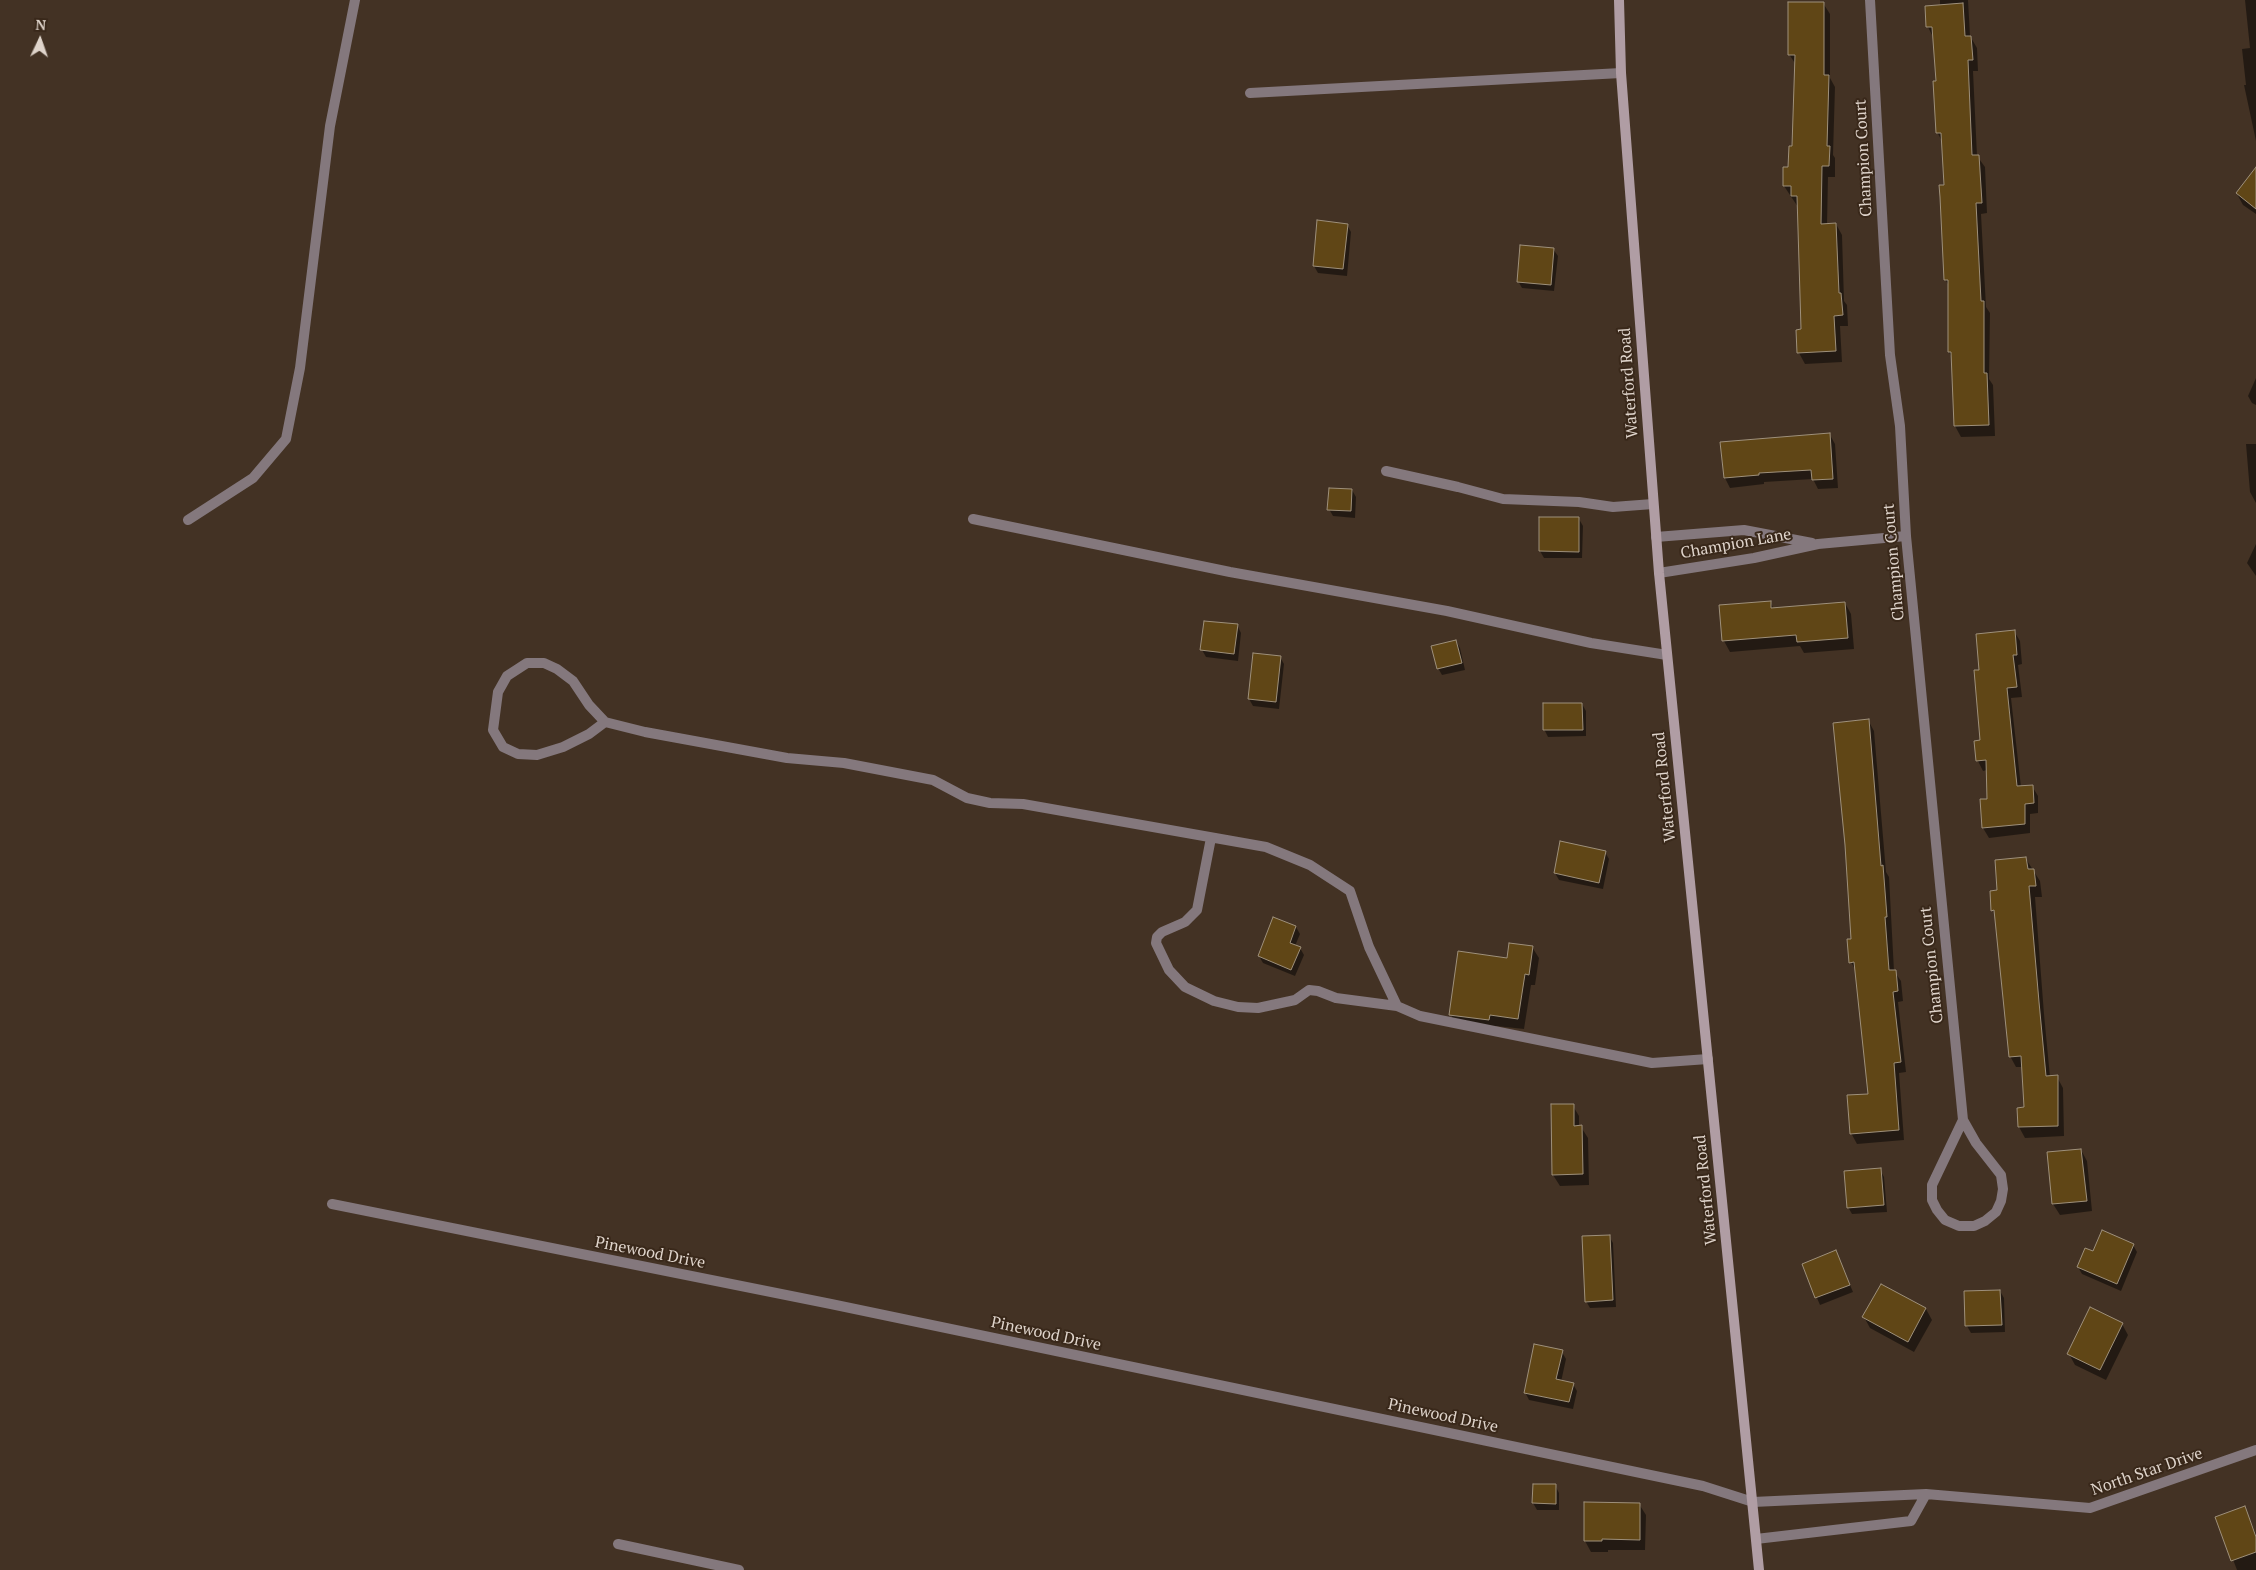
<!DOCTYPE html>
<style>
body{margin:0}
#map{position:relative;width:2256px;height:1570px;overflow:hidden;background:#433224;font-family:"PT Serif",serif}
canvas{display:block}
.north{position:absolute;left:15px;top:15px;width:50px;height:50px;-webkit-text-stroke:4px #39281a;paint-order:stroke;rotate:3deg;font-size:14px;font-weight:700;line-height:20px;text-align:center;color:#dfd4cb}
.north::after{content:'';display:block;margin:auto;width:18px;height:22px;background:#dfd4cb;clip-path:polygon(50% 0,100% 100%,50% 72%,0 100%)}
</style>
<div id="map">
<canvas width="2256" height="1570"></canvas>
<div class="north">N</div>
</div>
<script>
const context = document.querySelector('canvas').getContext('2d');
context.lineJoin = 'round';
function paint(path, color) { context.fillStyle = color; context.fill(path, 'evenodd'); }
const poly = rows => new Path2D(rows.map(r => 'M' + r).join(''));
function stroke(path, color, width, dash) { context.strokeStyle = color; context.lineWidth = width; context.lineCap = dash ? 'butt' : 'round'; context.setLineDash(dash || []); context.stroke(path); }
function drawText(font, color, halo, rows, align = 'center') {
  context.font = font + ' "PT Serif",serif'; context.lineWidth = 4; context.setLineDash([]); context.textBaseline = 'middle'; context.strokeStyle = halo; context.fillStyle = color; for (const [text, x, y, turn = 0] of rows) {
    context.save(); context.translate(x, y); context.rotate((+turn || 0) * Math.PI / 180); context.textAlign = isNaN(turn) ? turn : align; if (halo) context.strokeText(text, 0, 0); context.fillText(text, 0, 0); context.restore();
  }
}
const shadow = poly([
 [1940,0,1968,0,1970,36,1977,48,1978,71,1973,71,1977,156,1985,167,1987,213,1981,214,1986,307,1990,313,1989,379,1993,385,1995,436,1961,437,1955,426,1952,358,1949,352,1949,286,1945,279,1943,143,1937,132,1934,39,1928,27,1926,7,1940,6],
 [2245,0,2256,0,2256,141,2244,85,2246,85,2242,49,2250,48],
 [1823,3,1830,14,1830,78,1835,87,1833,155,1835,158,1835,177,1828,177,1827,225,1836,224,1842,235,1844,301,1847,305,1848,326,1840,326,1842,362,1805,364,1799,353,1803,330,1798,207,1784,186,1793,147,1796,65,1789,54],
 [2256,169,2256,214,2243,205,2237,194],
 [1347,225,1351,232,1347,276,1318,273,1314,266],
 [1553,249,1558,256,1554,291,1522,288,1518,281],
 [2256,378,2256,405,2252,403,2248,396],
 [1830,435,1835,444,1838,488,1818,489,1813,479,1764,482,1764,484,1730,488,1725,478,1721,444],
 [2246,444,2256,444,2256,503,2250,492],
 [1352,490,1356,497,1355,518,1333,516,1329,509],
 [1579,519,1583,526,1582,558,1544,558,1540,551],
 [2256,544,2256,576,2247,563],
 [1770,602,1774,609,1845,603,1851,614,1854,649,1804,653,1800,646,1730,652,1724,641],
 [1237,625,1241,633,1238,661,1206,657,1202,650],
 [2014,631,2020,641,2022,664,2018,665,2022,697,2011,698,2021,787,2032,786,2038,796,2038,813,2030,814,2030,833,1989,838,1983,828,1981,800,1988,800,1987,770,1983,771,1978,761,1976,742,1981,741,1981,671],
 [1456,641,1460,648,1465,670,1442,675,1438,668],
 [1280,657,1284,664,1279,709,1253,706,1249,699],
 [1582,704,1586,711,1586,736,1548,737,1544,729],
 [1868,720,1874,731,1886,872,1889,877,1894,971,1901,981,1903,1001,1898,1002,1906,1072,1899,1073,1904,1140,1857,1144,1851,1133,1870,1095,1857,973,1851,962],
 [1605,852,1609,859,1603,889,1559,880,1555,873],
 [2026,859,2040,881,2042,897,2035,897,2044,1014,2050,1077,2057,1077,2063,1088,2064,1136,2025,1138,2019,1127,2025,1109,2023,1067,2016,1067,2010,1056,1996,916,1993,910,1999,891],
 [1296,927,1300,934,1295,946,1300,948,1304,955,1295,976,1263,963,1259,956],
 [1532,947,1539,958,1535,985,1531,985,1524,1029,1496,1026,1495,1031,1457,1026,1451,1015,1508,959],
 [1573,1106,1579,1116,1579,1127,1581,1127,1588,1138,1589,1185,1560,1186,1553,1175],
 [2081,1150,2087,1161,2092,1211,2060,1215,2053,1204],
 [1880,1170,1884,1177,1887,1212,1852,1214,1848,1207],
 [1609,1236,1613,1243,1616,1307,1590,1308,1586,1301],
 [2133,1245,2137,1252,2121,1291,2082,1274,2078,1267],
 [1836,1252,1853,1292,1820,1305,1803,1265],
 [1881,1285,1926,1309,1932,1320,1914,1352,1870,1328,1864,1317],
 [2000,1291,2004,1298,2005,1332,1971,1333,1967,1326],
 [2122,1324,2128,1335,2106,1380,2075,1365,2069,1354],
 [1562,1352,1566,1359,1561,1382,1573,1384,1577,1391,1573,1409,1529,1400,1525,1392],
 [1534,1485,1555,1485,1559,1493,1559,1510,1537,1510,1533,1503],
 [1639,1504,1646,1515,1645,1550,1608,1550,1608,1552,1591,1552,1585,1541],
 [2245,1508,2256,1534,2256,1570,2237,1570,2217,1518]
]);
const building = poly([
 [1788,2,1824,2,1824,75,1829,75,1827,146,1830,146,1829,166,1822,166,1821,224,1836,223,1839,293,1841,293,1843,315,1834,316,1836,351,1797,353,1796,330,1801,329,1797,196,1791,196,1791,186,1783,186,1783,167,1788,167,1789,146,1792,146,1795,55,1788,55,1788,2],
 [1963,3,1965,36,1971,36,1973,60,1968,60,1972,155,1979,155,1982,203,1976,203,1981,301,1984,301,1984,373,1987,373,1989,425,1954,426,1951,352,1948,352,1948,280,1944,280,1940,197,1939,185,1944,185,1941,133,1936,133,1933,81,1936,81,1932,27,1926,27,1925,6,1963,3],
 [2256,167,2256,209,2236,193,2256,167],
 [1317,220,1348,224,1343,269,1313,266,1317,220],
 [1520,245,1554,248,1551,285,1517,282,1520,245],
 [1830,433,1833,479,1812,480,1811,470,1759,473,1759,475,1724,478,1720,442,1830,433],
 [1329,488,1352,489,1351,511,1327,510,1329,488],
 [1539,517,1579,517,1579,552,1539,551,1539,517],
 [1771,601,1771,608,1845,602,1848,638,1797,642,1796,635,1722,641,1719,605,1771,601],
 [1204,621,1238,624,1234,654,1200,650,1204,621],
 [2015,630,2017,655,2013,655,2017,687,2007,688,2017,786,2033,785,2034,803,2025,804,2025,824,1982,828,1980,799,1987,799,1986,760,1976,761,1974,741,1980,740,1974,670,1979,670,1976,634,2015,630],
 [1456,640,1462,663,1437,669,1431,646,1456,640],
 [1253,653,1281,656,1276,702,1248,699,1253,653],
 [1543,703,1582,703,1583,730,1543,730,1543,703],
 [1869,719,1881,866,1883,865,1887,917,1885,917,1889,970,1896,970,1898,991,1893,992,1901,1062,1894,1063,1899,1130,1850,1134,1847,1095,1868,1094,1854,962,1849,963,1847,939,1851,939,1845,845,1833,723,1869,719],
 [1560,841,1606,851,1599,883,1554,873,1560,841],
 [2026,857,2028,869,2034,869,2036,886,2029,886,2039,1002,2046,1076,2058,1075,2058,1126,2018,1127,2017,1108,2024,1107,2021,1056,2009,1057,1994,910,1991,911,1990,891,1997,890,1995,860,2026,857],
 [1273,917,1296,926,1290,943,1301,947,1291,970,1258,956,1273,917],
 [1509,943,1533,946,1529,975,1525,974,1518,1019,1490,1015,1489,1020,1449,1015,1458,951,1507,958,1509,943],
 [1551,1104,1574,1104,1574,1126,1582,1125,1583,1174,1552,1175,1551,1104],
 [2081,1149,2087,1201,2052,1204,2047,1152,2081,1149],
 [1881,1168,1884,1205,1847,1208,1844,1171,1881,1168],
 [2102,1230,2134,1244,2117,1284,2077,1267,2085,1248,2093,1251,2102,1230],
 [1610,1235,1613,1300,1585,1302,1582,1236,1610,1235],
 [1836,1250,1850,1285,1815,1298,1802,1264,1836,1250],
 [1881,1284,1926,1308,1908,1342,1862,1317,1881,1284],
 [2000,1290,2002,1325,1965,1326,1964,1291,2000,1290],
 [2090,1307,2123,1323,2100,1370,2067,1354,2090,1307],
 [1534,1344,1563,1350,1556,1379,1574,1383,1569,1402,1524,1393,1534,1344],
 [1533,1484,1556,1484,1556,1504,1532,1503,1533,1484],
 [1584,1502,1640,1503,1640,1540,1602,1539,1602,1541,1584,1541,1584,1502],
 [2245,1506,2256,1537,2256,1552,2231,1561,2215,1517,2245,1506]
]);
const lane = poly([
 [1386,471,1458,487,1503,499,1579,502,1613,507,1653,504],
 [188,520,253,478,286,439,300,368,330,126,355,0],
 [605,722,589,734,563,747,537,755,518,754,503,747,493,730,498,692,507,676,527,663,544,663,557,669,573,681,589,705,605,722,645,732,787,758,844,763,933,780,967,798,990,803,1023,804,1266,847,1310,865,1350,891,1369,947,1397,1006,1420,1016,1652,1063,1708,1059],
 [1211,838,1197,910,1185,922,1162,932,1157,937,1156,943,1169,970,1185,987,1214,1001,1238,1007,1258,1008,1295,1000,1309,990,1318,991,1336,998,1397,1006],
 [618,1544,739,1570]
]);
const street = poly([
 [1870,0,1890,355,1900,426,1906,536,1963,1120,1976,1143,2001,1175,2003,1189,2001,1201,1996,1212,1985,1221,1974,1226,1959,1226,1945,1220,1937,1210,1932,1200,1932,1185,1963,1120],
 [1250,93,1621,73],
 [973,519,1230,572,1447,611,1591,643,1667,655],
 [1656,537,1744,530,1812,543],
 [1659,573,1754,558,1818,544,1906,536],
 [332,1204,831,1304,1703,1486,1753,1502,1926,1494,2090,1508,2256,1450],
 [1756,1539,1911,1521,1926,1494]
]);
const secondary = poly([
 [1619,0,1621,73,1659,573,1759,1570]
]);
const streetNames = [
 ["Champion Court",1864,158,-93],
 ["Waterford Road",1629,383,-94],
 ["Champion Lane",1736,544,-10],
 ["Champion Court",1894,562,-95],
 ["Waterford Road",1665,787,-96],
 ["Champion Court",1932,965,-96],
 ["Waterford Road",1706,1190,-96],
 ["Pinewood Drive",650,1253,11],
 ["Pinewood Drive",1046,1334,12],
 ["Pinewood Drive",1443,1416,12],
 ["North Star Drive",2147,1472,-19]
];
paint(shadow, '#0007');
paint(building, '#604616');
stroke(building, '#9e907b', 1);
stroke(lane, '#84787d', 10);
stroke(street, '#84787d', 10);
stroke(secondary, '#b09da4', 10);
drawText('16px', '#dfd4cb', '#39281a', streetNames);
</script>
